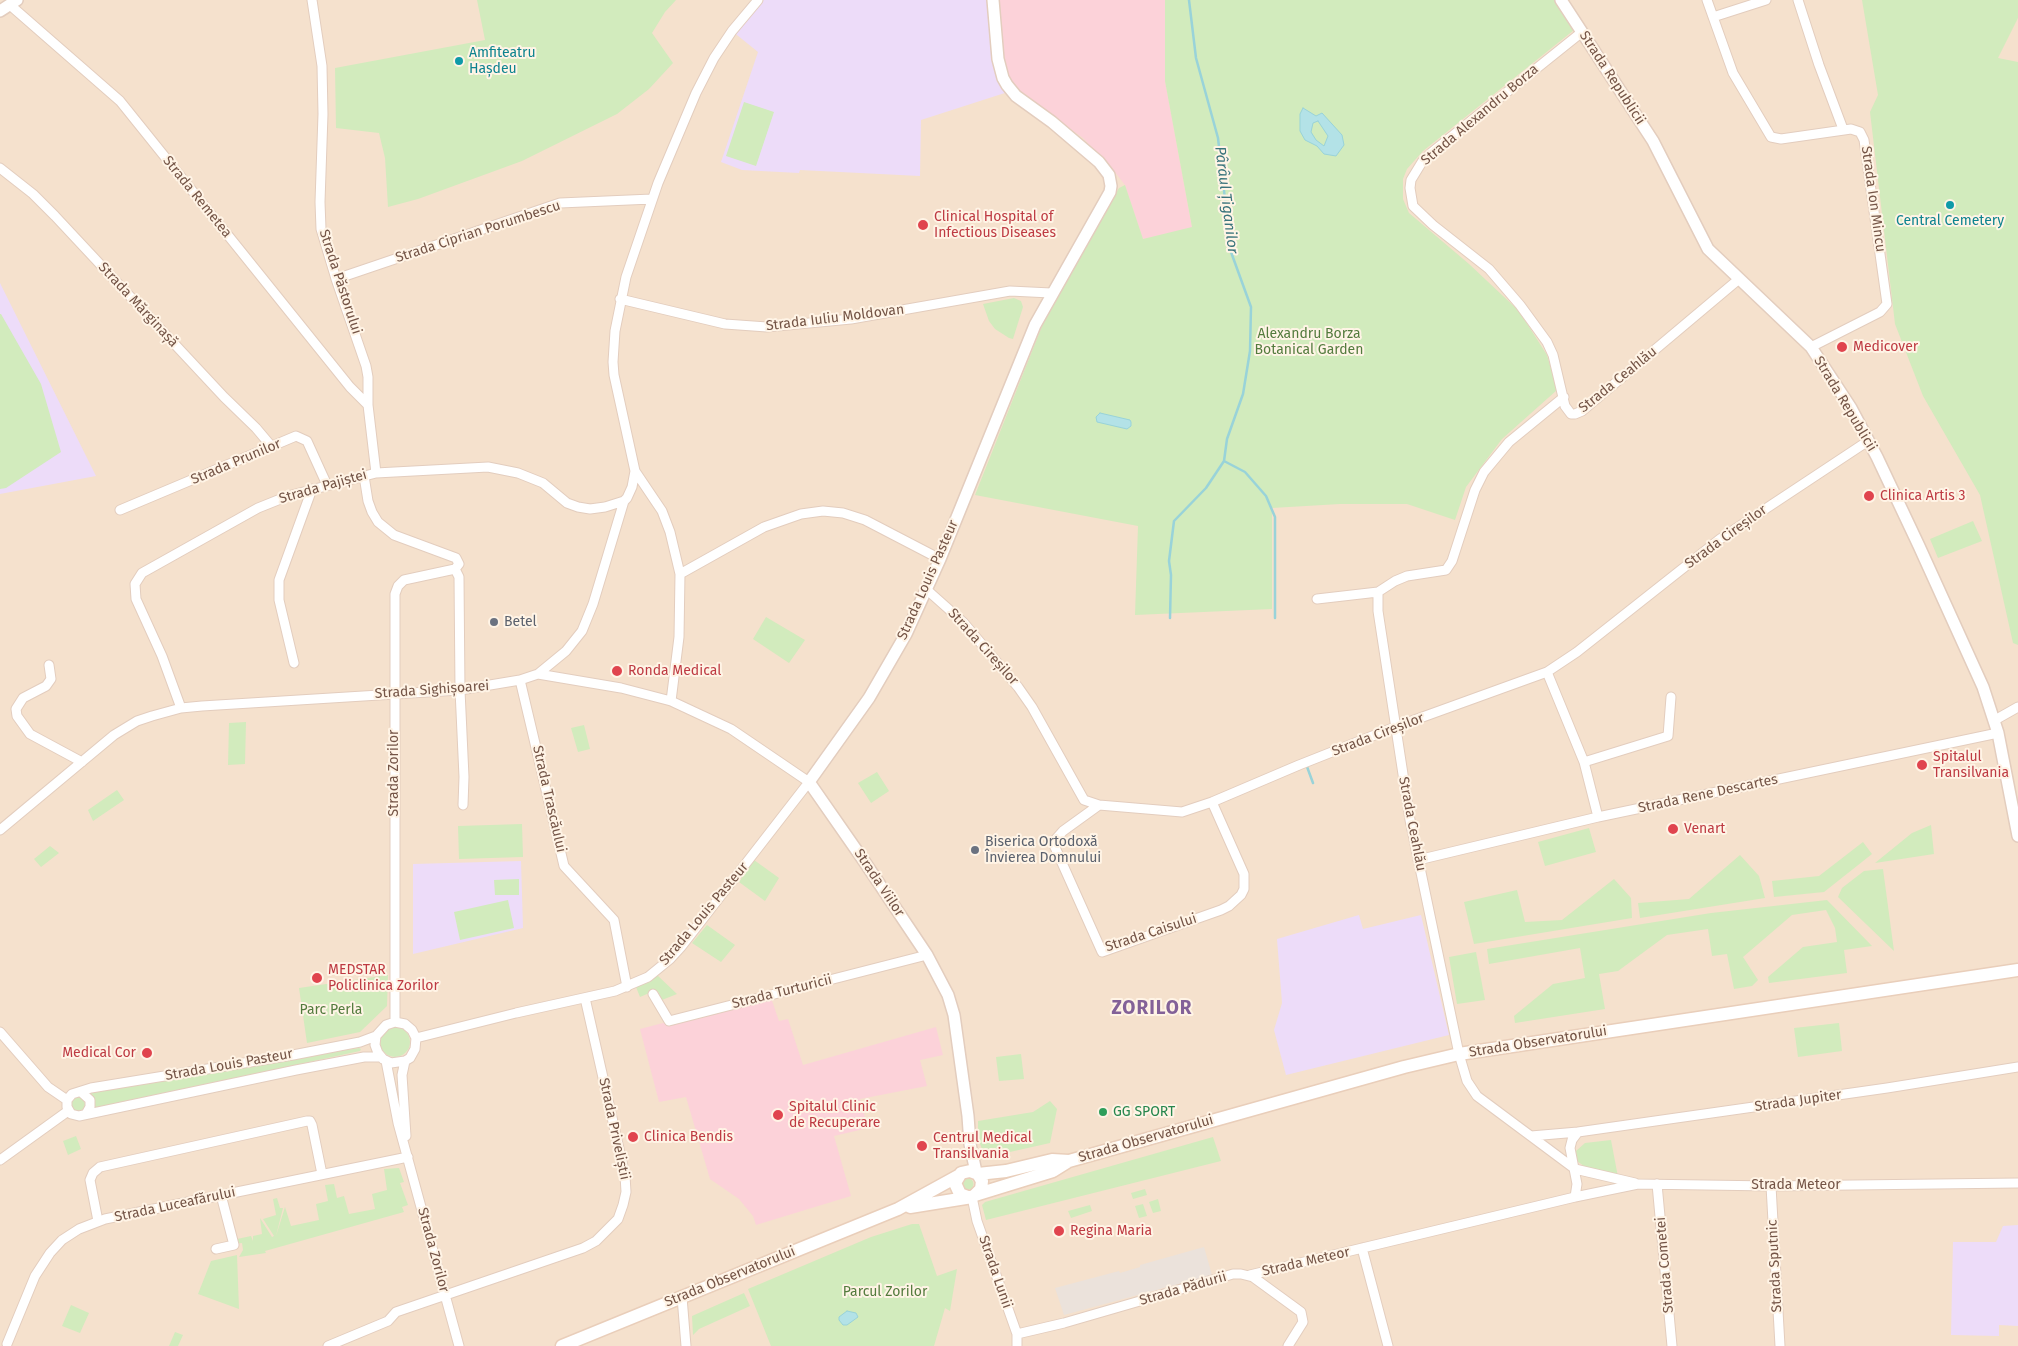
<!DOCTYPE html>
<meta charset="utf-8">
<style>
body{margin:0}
canvas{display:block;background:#fdf0df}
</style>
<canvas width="2018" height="1346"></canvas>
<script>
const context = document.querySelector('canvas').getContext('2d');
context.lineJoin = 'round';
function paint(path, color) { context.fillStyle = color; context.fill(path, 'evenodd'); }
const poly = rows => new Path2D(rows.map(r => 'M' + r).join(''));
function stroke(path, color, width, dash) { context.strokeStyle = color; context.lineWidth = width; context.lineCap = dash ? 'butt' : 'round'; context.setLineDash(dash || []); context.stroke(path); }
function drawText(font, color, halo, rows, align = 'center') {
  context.font = font + ' "Fira Sans",sans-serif'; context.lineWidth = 4; context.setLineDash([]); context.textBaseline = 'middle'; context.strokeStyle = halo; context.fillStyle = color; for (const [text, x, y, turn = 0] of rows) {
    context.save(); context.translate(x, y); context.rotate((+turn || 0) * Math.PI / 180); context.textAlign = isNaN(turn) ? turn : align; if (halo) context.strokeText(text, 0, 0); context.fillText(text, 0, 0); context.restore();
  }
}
const residential = poly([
 [0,0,2018,0,2018,1346,0,1346]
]);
const industrial = poly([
 [1204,1247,1212,1275,1064,1315,1055,1288,1119,1271,1120,1273,1140,1267,1140,1265]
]);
const education = poly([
 [758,0,993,0,1011,91,921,120,920,176,800,170,799,173,742,170,721,162,758,52,732,31],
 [0,283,96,476,0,494],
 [521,861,523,928,413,954,413,864],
 [1359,915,1363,929,1421,915,1449,1035,1286,1075,1274,1030,1282,1003,1277,939],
 [2018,1225,2018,1326,1999,1325,1999,1336,1951,1335,1953,1242,1996,1242,2003,1226]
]);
const medical = poly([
 [997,0,1165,0,1165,81,1192,228,1143,239,1125,185,1111,167,1083,138,1035,104,1011,84,1005,73],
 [770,995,779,1021,788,1019,803,1065,936,1027,943,1055,920,1060,927,1086,860,1099,868,1128,834,1136,851,1196,756,1225,753,1216,739,1199,710,1179,686,1097,659,1102,640,1029]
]);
const green = poly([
 [477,0,676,0,665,12,652,33,673,63,649,89,617,114,522,161,418,199,388,207,385,158,379,133,336,128,335,68,485,40],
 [1165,0,1556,0,1574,30,1423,151,1407,169,1403,179,1403,199,1409,213,1469,264,1519,311,1547,355,1557,390,1502,439,1466,487,1455,520,1407,504,1340,504,1272,508,1272,609,1135,615,1138,526,975,495,1044,321,1119,188,1125,185,1143,239,1192,227,1165,81],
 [1862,0,2018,0,2018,18,1998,58,2018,62,2018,645,2013,643,1980,495,1923,396,1895,324,1870,112,1878,95],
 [744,102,774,112,756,166,726,156],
 [1014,298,1021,301,1023,307,1013,339,1009,338,995,329,989,321,983,304],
 [0,314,1,314,41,384,61,452,6,488,0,489],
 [1973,521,1982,541,1938,558,1930,539],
 [766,617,805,640,789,663,753,639],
 [246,722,245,764,228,765,229,723],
 [584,725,590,749,578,752,571,728],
 [877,772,889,791,871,803,858,783],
 [117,790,124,800,93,821,88,810],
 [522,824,523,857,459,859,458,826],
 [1931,825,1934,854,1875,863,1912,833],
 [1589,828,1596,852,1545,866,1538,842],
 [1863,842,1872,854,1824,892,1774,897,1772,881,1819,876],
 [50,846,59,853,41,867,34,859],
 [1740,855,1759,876,1765,898,1640,918,1638,903,1689,899],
 [754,860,779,878,765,901,739,882],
 [1883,869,1894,951,1838,897,1842,888,1864,871],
 [519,879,519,895,495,895,494,880],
 [1614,879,1631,898,1632,918,1474,944,1464,902,1517,890,1525,922,1562,920],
 [508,900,514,928,460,940,454,912],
 [1827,900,1872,946,1844,950,1847,973,1769,983,1768,977,1803,947,1837,942,1835,928,1826,910,1792,915,1743,957,1758,980,1752,986,1734,989,1727,954,1712,956,1708,929,1667,935,1618,971,1599,974,1605,1009,1515,1023,1514,1016,1553,984,1585,978,1580,948,1489,964,1487,949,1711,913],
 [707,925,735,945,721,962,692,943],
 [1476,952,1485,1000,1457,1004,1449,957],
 [388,975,387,1006,360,1032,307,1043,299,988],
 [657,975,677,994,662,1000,658,992,654,991,640,997,636,987],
 [1839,1023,1842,1051,1798,1057,1794,1028],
 '380 1042a15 15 0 1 1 30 0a15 15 0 1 1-30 0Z',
 [359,1048,361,1049,360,1051,96,1108,93,1107,91,1093,92,1091],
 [1021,1054,1024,1079,999,1081,996,1057],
 '71 1104a7 7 0 1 1 14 0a7 7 0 1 1-14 0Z',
 [1050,1101,1057,1109,1050,1143,992,1156,984,1155,978,1138,978,1121,1033,1112],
 [76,1136,81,1149,68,1155,63,1141],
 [1213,1137,1221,1161,986,1220,982,1205,985,1202],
 [1611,1140,1618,1177,1588,1169,1577,1161,1576,1151,1585,1143],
 [399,1168,404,1182,400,1183,408,1205,402,1207,404,1212,265,1251,266,1253,239,1257,243,1250,242,1243,234,1244,229,1223,233,1222,237,1239,251,1236,253,1241,253,1236,262,1234,260,1218,272,1237,274,1236,263,1219,276,1215,273,1199,277,1198,280,1208,283,1208,276,1236,285,1207,291,1226,319,1220,316,1204,328,1201,325,1185,334,1184,337,1198,344,1196,349,1214,375,1209,372,1194,387,1190,384,1169],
 '962.5 1184a5.5 5.5 0 1 1 11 0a5.5 5.5 0 1 1-11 0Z',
 [1145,1189,1147,1195,1133,1199,1131,1193],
 [1158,1199,1161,1211,1153,1213,1149,1202],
 [1143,1204,1147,1216,1139,1218,1135,1206],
 [1090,1205,1092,1211,1071,1218,1068,1211],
 [912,1224,919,1224,937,1276,957,1269,950,1311,945,1308,934,1346,771,1346,748,1289,871,1237],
 [237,1255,239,1309,198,1294,211,1261],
 [744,1293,750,1306,699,1329,693,1335,692,1316],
 [71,1305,89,1313,80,1333,62,1326],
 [175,1332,183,1335,178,1346,169,1346]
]);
const water = poly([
 [1303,108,1316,116,1322,113,1342,135,1344,145,1336,156,1324,154,1317,146,1305,140,1300,131,1300,114,1303,108],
 [1318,121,1328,136,1324,146,1316,140,1311,132,1313,123,1318,121],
 [1100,413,1130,420,1131,422,1131,426,1127,429,1097,422,1096,417,1100,413],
 [847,1311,856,1313,858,1317,847,1325,843,1325,839,1320,839,1317,847,1311]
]);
const stream = poly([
 [1224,461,1245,472,1266,496,1275,517,1275,618],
 [1170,618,1171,575,1169,561,1174,521,1206,488,1224,461,1227,439,1243,394,1250,351,1251,307,1231,252,1218,138,1196,58,1189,0],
 [1306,764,1313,783]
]);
const minor = poly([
 [312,0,322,66,323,114,320,202,321,229,336,279,366,366,368,377,368,405,376,473],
 [1707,0,1733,73,1771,137,1781,139,1851,129,1860,132,1864,140,1887,304,1880,312,1811,347],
 [1798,0,1819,65,1843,129],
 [10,5,120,101,350,387,368,405],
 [1713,17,1766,0],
 [1582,32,1431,153,1422,162,1411,180,1410,188,1413,206,1433,225,1489,269,1520,305,1547,342,1553,355,1565,406,1571,414,1575,414,1582,411,1739,279],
 [0,168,33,194,55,216,224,397,256,428,272,447],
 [336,279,560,203,652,199],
 [620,299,725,324,767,327,851,319,1010,291,1051,293],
 [635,471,662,511,670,532,680,574,679,637,671,701],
 [364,476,368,501,372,512,378,522,394,535,456,558,459,564,455,569],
 [120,510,296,436,307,441,327,485],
 [455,569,459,577,460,690,464,777,463,805],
 [680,574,764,527,801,514,823,511,843,513,865,520,940,559],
 [926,589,963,622,1018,687,1032,707,1084,800,1099,805,1182,812,1212,802,1299,765,1395,727,1547,672,1577,652,1720,539,1868,441],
 [1378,592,1378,611,1410,820,1459,1054,1467,1081,1477,1096,1575,1169,1635,1183],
 [1317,599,1378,592,1395,581,1407,576,1446,570,1452,561,1475,490,1484,472,1509,442,1564,397],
 [294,663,279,600,279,580,312,489],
 [49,665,51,679,46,686,23,698,16,709,17,716,30,734,82,762],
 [1547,672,1584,762,1598,817],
 [520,680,564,866,614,920,627,987],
 [181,708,162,656,136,599,135,584,142,573,258,508,288,496,376,473,488,467,518,473,543,483,567,503,578,507,590,509,605,507,624,501,627,498,632,487,635,471,614,375,613,362,615,331,626,277,658,183,696,93,714,58,732,31,758,0],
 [1995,720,2018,707],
 [1584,762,1668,736,1671,697],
 [1099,805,1063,831,1055,840,1054,845,1102,952,1221,910,1229,906,1241,895,1244,889,1244,874,1212,802],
 [0,830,114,735,137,721,152,716,181,708,202,706,460,690,520,680,538,674,566,651,582,631,593,604,624,501],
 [1418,860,1598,817,1998,733],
 [653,994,669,1021,927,955],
 [395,1022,395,594,398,586,404,580,455,569],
 [0,1032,48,1087,67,1100],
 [376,1036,360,1042,293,1055,91,1088,72,1094,67,1100,67,1107,71,1114,79,1116,296,1070,364,1057,381,1057],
 [416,1038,516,1013,615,991,648,977,670,959,681,947,809,782,731,729,671,701,621,688,538,674],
 [386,1061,398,1123,459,1346],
 [405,1061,391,1063,383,1059,378,1053,375,1045,376,1036,386,1025,395,1022,405,1024,412,1030,416,1038,415,1049,410,1058,405,1061,402,1075,406,1136],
 [81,1092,90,1100,90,1107,86,1114],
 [1531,1136,1578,1132,1887,1088,2018,1067],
 [0,1160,68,1111],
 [1657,1184,1672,1346],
 [1771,1186,1780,1346],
 [972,1197,977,1221,1017,1334,1017,1346],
 [1575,1197,1577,1184,1570,1148,1572,1140,1578,1132],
 [98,1221,90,1180,93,1173,100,1167,307,1121,310,1121,312,1125,322,1174],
 [1362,1248,1388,1346],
 [216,1249,234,1245,221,1195],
 [1250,1275,1575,1197,1638,1184,1771,1186,2018,1183],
 [682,1297,686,1346],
 [1017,1334,1064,1323,1233,1274,1241,1274,1253,1277,1301,1312,1303,1322,1288,1346],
 [7,1344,35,1276,50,1253,62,1240,79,1229,105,1219,408,1157],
 [328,1346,388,1321,396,1312,583,1248,596,1241,618,1219,623,1205,626,1192,625,1175,585,998]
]);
const tertiary = poly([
 [1561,0,1653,141,1708,249,1811,347,1851,408,1877,457,1919,546,1983,687,1998,733,2018,836],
 [0,11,17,0],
 [976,1172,970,1144,968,1116,954,1015,948,995,927,955,864,861,809,782,869,698,906,634,940,559,1035,325,1110,192,1111,186,1109,175,1099,162,1052,122,1016,96,1007,85,1003,78,998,59,993,0]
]);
const secondary = poly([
 [978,1174,1006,1171,1052,1160,1069,1161],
 [975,1195,1053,1171,1069,1161,1404,1067,1459,1054,2018,970],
 [910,1207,972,1197,975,1195,981,1189,982,1181,978,1174,970,1171,961,1173,955,1183,960,1194,968,1197],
 [562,1346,898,1209,958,1176]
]);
const markers = [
 [459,61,5,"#0f9aa8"],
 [1950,205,5,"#0f9aa8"],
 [923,225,6,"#e0444e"],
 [1842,347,6,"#e0444e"],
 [1869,496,6,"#e0444e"],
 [494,622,5,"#6b7280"],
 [617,671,6,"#e0444e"],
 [1922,765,6,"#e0444e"],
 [1673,829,6,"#e0444e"],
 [975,850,5,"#6b7280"],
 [317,978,6,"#e0444e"],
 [147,1053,6,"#e0444e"],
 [1103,1112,5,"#2e9e5b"],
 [778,1115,6,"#e0444e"],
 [633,1137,6,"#e0444e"],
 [922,1146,6,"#e0444e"],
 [1059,1231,6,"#e0444e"]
];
const cultureNames = [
 ["Amfiteatru",469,53],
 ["Hașdeu",469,69],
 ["Central Cemetery",1950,221,"center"]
];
const streetNames = [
 ["Strada Republicii",1612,78,57],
 ["Strada Alexandru Borza",1480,115,-40],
 ["Strada Remetea",197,197,51],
 ["Strada Ion Mincu",1873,199,82],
 ["Strada Ciprian Porumbescu",478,232,-18],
 ["Strada Păstorului",340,282,72],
 ["Strada Mărginașă",138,305,47],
 ["Strada Iuliu Moldovan",835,318,-7],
 ["Strada Ceahlău",1618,380,-39],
 ["Strada Republicii",1845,404,59],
 ["Strada Prunilor",236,462,-23],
 ["Strada Pajiștei",323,487,-16],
 ["Strada Cireșilor",1726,537,-36],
 ["Strada Louis Pasteur",928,580,-66],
 ["Strada Cireșilor",983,647,48],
 ["Strada Sighișoarei",432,690,-4],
 ["Strada Cireșilor",1378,735,-21],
 ["Strada Zorilor",394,773,-90],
 ["Strada Rene Descartes",1708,794,-12],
 ["Strada Trascăului",549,799,77],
 ["Strada Ceahlău",1412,824,79],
 ["Strada Viilor",879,883,56],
 ["Strada Louis Pasteur",704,914,-50],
 ["Strada Caisului",1151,933,-18],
 ["Strada Turturicii",782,992,-14],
 ["Strada Observatorului",1538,1042,-9],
 ["Strada Louis Pasteur",229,1065,-10],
 ["Strada Jupiter",1798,1101,-8],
 ["Strada Priveliștii",614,1129,78],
 ["Strada Observatorului",1146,1139,-16],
 ["Strada Meteor",1796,1185],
 ["Strada Luceafărului",175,1205,-12],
 ["Strada Zorilor",433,1250,75],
 ["Strada Meteor",1306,1262,-13],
 ["Strada Cometei",1665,1265,-95],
 ["Strada Sputnic",1775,1266,-93],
 ["Strada Lunii",995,1272,71],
 ["Strada Observatorului",730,1277,-22],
 ["Strada Pădurii",1183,1289,-16]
];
const healthNames = [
 ["Clinical Hospital of",934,217],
 ["Infectious Diseases",934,233],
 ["Medicover",1853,347],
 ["Clinica Artis 3",1880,496],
 ["Ronda Medical",628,671],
 ["Spitalul",1933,757],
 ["Transilvania",1933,773],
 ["Venart",1684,829],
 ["MEDSTAR",328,970],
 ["Policlinica Zorilor",328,986],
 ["Medical Cor",136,1053,"right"],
 ["Spitalul Clinic",789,1107],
 ["de Recuperare",789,1123],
 ["Clinica Bendis",644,1137],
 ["Centrul Medical",933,1138],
 ["Transilvania",933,1154],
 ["Regina Maria",1070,1231]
];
const parkNames = [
 ["Alexandru Borza",1309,334],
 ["Botanical Garden",1309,350],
 ["Parc Perla",331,1010],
 ["Parcul Zorilor",885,1292]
];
const worshipNames = [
 ["Betel",504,622],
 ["Biserica Ortodoxă",985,842],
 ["Învierea Domnului",985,858]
];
const leisureNames = [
 ["GG SPORT",1113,1112]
];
const waterNames = [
 ["Pârâul Țiganilor",1226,200,83]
];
const districtNames = [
 ["ZORILOR",1152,1009]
];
paint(residential, '#f5e1cd');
paint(industrial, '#ebe2db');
paint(education, '#eddcf9');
paint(medical, '#fcd2d9');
paint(green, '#d2ebbd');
paint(water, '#b3e2e7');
stroke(water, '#99d3d9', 1);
stroke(stream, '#99d3d9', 2.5);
stroke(minor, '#e3cdbe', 11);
stroke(tertiary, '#e3cdbe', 14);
stroke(secondary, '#e9ceba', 15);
stroke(minor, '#fff', 9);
stroke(tertiary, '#fff', 11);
stroke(secondary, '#fff', 12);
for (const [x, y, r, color] of markers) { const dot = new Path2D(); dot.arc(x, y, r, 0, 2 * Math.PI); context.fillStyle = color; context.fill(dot); stroke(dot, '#fff4e6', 2); }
drawText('14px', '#0d838f', '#fff4e6', cultureNames, 'left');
drawText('14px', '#745446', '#fff4e6', streetNames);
drawText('14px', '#be3a42', '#fff4e6', healthNames, 'left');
drawText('14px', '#537b3d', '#fff4e6', parkNames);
drawText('14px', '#5b616d', '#fff4e6', worshipNames, 'left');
drawText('14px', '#27864d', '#fff4e6', leisureNames, 'left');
drawText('italic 15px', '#3a747c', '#fff4e6', waterNames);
context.letterSpacing = '1px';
drawText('bold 19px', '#836198', '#fff4e6', districtNames);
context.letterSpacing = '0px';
</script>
